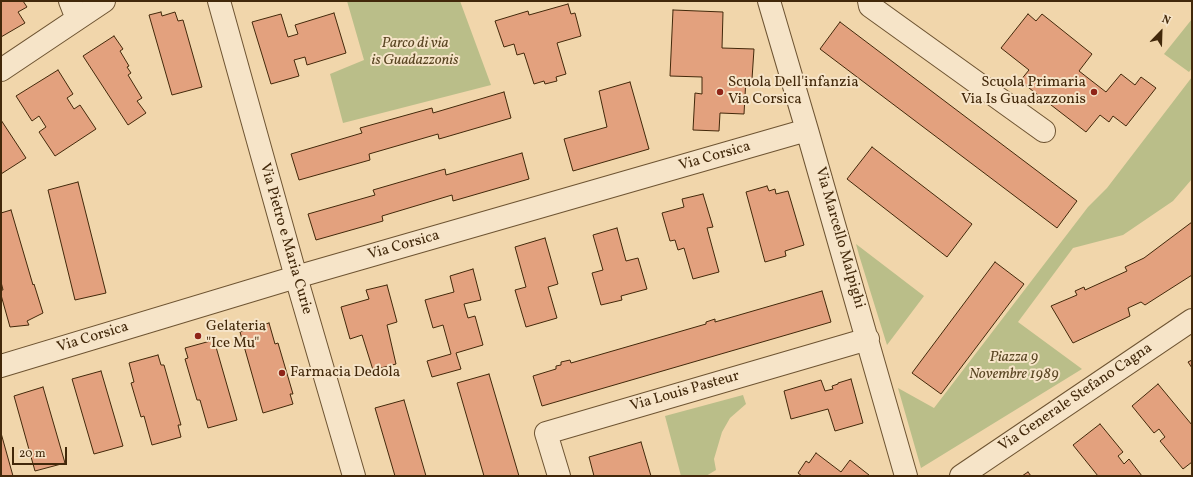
<!DOCTYPE html>
<style>
body{margin:0}
#map{position:relative;width:1193px;height:477px;overflow:hidden;background:#f1d6ab;font-family:Vollkorn,serif}
canvas{display:block}
.frame{position:absolute;inset:0;border:2px solid #42280a;pointer-events:none}
.north{position:absolute;left:1141px;top:12px;width:40px;height:40px;-webkit-text-stroke:3px #f6e4c8;paint-order:stroke;rotate:23deg;font-size:11px;font-weight:700;line-height:16px;text-align:center;color:#42280a}
.north::after{content:'';display:block;margin:auto;width:14px;height:18px;background:#42280a;clip-path:polygon(50% 0,100% 100%,50% 72%,0 100%)}
.scale{position:absolute;left:12px;top:447px;width:55px;height:18px;box-sizing:border-box;border:2px solid #42280a;border-top:0;padding-left:5px;font-size:12px;line-height:14px;white-space:nowrap;color:#42280a;-webkit-text-stroke:3px #f6e4c8;paint-order:stroke}
</style>
<div id="map">
<canvas width="1193" height="477"></canvas>
<div class="frame"></div>
<div class="north">N</div>
<div class="scale">20 m</div>
</div>
<script>
const context = document.querySelector('canvas').getContext('2d');
context.lineJoin = 'round';
function paint(path, color) { context.fillStyle = color; context.fill(path, 'evenodd'); }
const poly = rows => new Path2D(rows.map(r => 'M' + r).join(''));
function stroke(path, color, width, dash) { context.strokeStyle = color; context.lineWidth = width; context.lineCap = dash ? 'butt' : 'round'; context.setLineDash(dash || []); context.stroke(path); }
function drawText(font, color, halo, rows, align = 'center') {
  context.font = font + ' Vollkorn,serif'; context.lineWidth = 4; context.setLineDash([]); context.textBaseline = 'middle'; context.strokeStyle = halo; context.fillStyle = color; for (const [text, x, y, turn = 0] of rows) {
    context.save(); context.translate(x, y); context.rotate((+turn || 0) * Math.PI / 180); context.textAlign = isNaN(turn) ? turn : align; if (halo) context.strokeText(text, 0, 0); context.fillText(text, 0, 0); context.restore();
  }
}
const green = poly([
 [347,1,460,1,491,85,343,123,330,74,364,60],
 [1192,19,1192,68,1189,72,1164,54],
 [1192,77,1192,179,1173,201,1123,235,1073,248,1018,322,1082,369,921,468,898,388,934,408,1088,207,1107,188],
 [856,244,924,296,887,345,859,255],
 [743,395,746,404,730,418,722,432,714,459,716,470,706,476,681,476,665,416]
]);
const building = poly([
 [1,1,23,1,27,7,18,12,25,23,1,37,1,1],
 [568,4,571,14,575,13,581,36,557,43,566,74,556,77,557,81,545,84,544,81,534,84,524,53,517,55,514,44,504,47,495,21,528,11,529,15,568,4],
 [673,10,723,12,722,48,754,49,752,79,746,78,744,114,720,113,719,131,693,130,695,93,702,94,702,77,670,76,673,10],
 [161,12,162,16,175,12,178,21,183,20,202,87,172,95,149,15,161,12],
 [334,13,346,53,307,65,305,57,294,60,299,76,271,84,252,22,281,14,288,37,298,34,295,25,334,13],
 [1028,14,1036,21,1042,14,1092,54,1079,71,1106,92,1121,74,1135,85,1141,77,1156,88,1126,126,1113,116,1109,122,1100,115,1086,132,1020,81,1029,70,1001,48,1028,14],
 [840,22,1077,201,1057,228,820,49,840,22],
 [114,36,123,49,120,51,129,66,127,67,131,73,128,75,142,98,137,101,146,113,128,125,83,56,114,36],
 [58,70,73,94,67,98,74,109,80,105,96,129,55,156,39,132,46,127,39,116,32,121,16,96,58,70],
 [630,82,649,149,573,171,564,139,607,127,599,91,630,82],
 [504,92,511,118,439,139,438,134,369,154,370,160,299,180,291,154,362,133,360,128,432,108,433,113,504,92],
 [1,120,26,158,1,174,1,120],
 [872,147,972,224,947,257,847,179,872,147],
 [522,153,529,179,453,201,452,195,382,216,383,221,316,240,308,214,375,195,373,190,445,169,446,175,522,153],
 [78,182,106,293,75,300,48,190,78,182],
 [767,186,769,191,775,189,776,194,788,191,804,245,785,251,786,256,765,262,746,192,767,186],
 [703,194,713,227,707,228,719,272,693,279,684,248,678,250,675,240,670,241,662,213,684,207,682,199,703,194],
 [11,210,33,285,34,284,43,313,27,321,29,325,10,327,1,295,1,290,3,290,1,282,1,213,11,210],
 [1192,222,1192,275,1145,305,1141,302,1128,308,1130,316,1073,343,1051,306,1077,295,1075,291,1084,287,1085,290,1127,271,1125,267,1144,258,1192,222],
 [617,228,626,261,638,258,647,289,621,296,622,300,601,305,592,273,603,270,593,235,617,228],
 [545,238,558,284,548,287,557,318,526,327,515,290,526,287,515,247,545,238],
 [995,262,1024,284,941,394,912,373,995,262],
 [473,269,481,300,464,304,468,318,475,316,483,345,456,353,461,369,432,377,427,361,451,354,443,325,433,328,425,300,454,292,450,276,473,269],
 [387,285,397,322,387,325,396,364,373,370,362,335,350,339,341,307,369,299,366,290,387,285],
 [822,291,831,322,542,406,533,376,556,369,556,366,561,365,561,362,570,360,571,363,706,324,706,322,715,319,715,322,822,291],
 [269,323,275,344,278,343,293,394,290,394,293,404,263,413,240,332,269,323],
 [214,340,237,420,208,428,200,400,197,400,185,359,188,358,185,348,214,340],
 [158,355,161,365,164,365,181,425,178,425,181,437,152,445,144,416,141,417,131,383,134,382,129,363,158,355],
 [1192,360,1192,368,1188,362,1192,360],
 [101,371,123,446,94,454,72,379,101,371],
 [489,374,519,476,484,476,457,383,489,374],
 [851,379,863,423,835,431,828,409,791,419,784,391,821,380,825,391,833,389,832,386,838,384,838,383,851,379],
 [1158,384,1192,425,1192,462,1183,469,1160,441,1165,437,1159,429,1154,433,1132,406,1158,384],
 [43,387,65,463,35,471,14,396,43,387],
 [404,400,426,476,395,476,375,408,404,400],
 [1100,424,1123,452,1118,456,1124,464,1129,459,1142,476,1098,476,1073,445,1100,424],
 [1,433,13,476,1,476,1,433],
 [641,442,651,476,594,476,589,457,641,442],
 [816,453,841,472,850,460,869,475,868,476,802,476,798,473,806,461,809,463,816,453],
 [1028,472,1031,476,1022,476,1028,472]
]);
const minor = poly([
 [70,1,77,19],
 [219,1,296,277,354,476],
 [769,1,807,130,906,476],
 [869,1,870,6,1044,131],
 [1,70,104,1],
 [1,366,296,277,807,130],
 [559,476,546,433,868,339],
 [961,476,1192,320]
]);
const markers = [
 [720,92,4,"#8f2418"],
 [1094,92,4,"#8f2418"],
 [198,336,4,"#8f2418"],
 [282,373,4,"#8f2418"]
];
const parkNames = [
 ["Parco di via",415,44],
 ["is Guadazzonis",415,61],
 ["Piazza 9",1014,358],
 ["Novembre 1989",1014,375]
];
const poiNames = [
 ["Scuola Dell'infanzia",728,83],
 ["Via Corsica",728,100],
 ["Scuola Primaria",1086,83,"right"],
 ["Via Is Guadazzonis",1086,100,"right"],
 ["Gelateria",206,327],
 ["\"Ice Mu\"",206,344],
 ["Farmacia Dedola",290,373]
];
const streetNames = [
 ["Via Corsica",715,157,-16],
 ["Via Marcello Malpighi",839,238,74],
 ["Via Pietro e Maria Curie",285,239,74],
 ["Via Corsica",404,246,-16],
 ["Via Corsica",93,338,-17],
 ["Via Louis Pasteur",685,392,-16],
 ["Via Generale Stefano Cagna",1076,398,-34]
];
paint(green, '#babe89');
paint(building, '#e3a17e');
stroke(building, '#42280a', 1);
stroke(minor, '#6e5432', 24);
stroke(minor, '#f6e4c8', 22);
for (const [x, y, r, color] of markers) { const dot = new Path2D(); dot.arc(x, y, r, 0, 2 * Math.PI); context.fillStyle = color; context.fill(dot); stroke(dot, '#f6e4c8', 1.5); }
drawText('italic 15px', '#5a4623', '#f6e4c8', parkNames);
drawText('15px', '#42280a', '#f6e4c8', poiNames, 'left');
drawText('15px', '#42280a', '#f6e4c8', streetNames);
</script>
